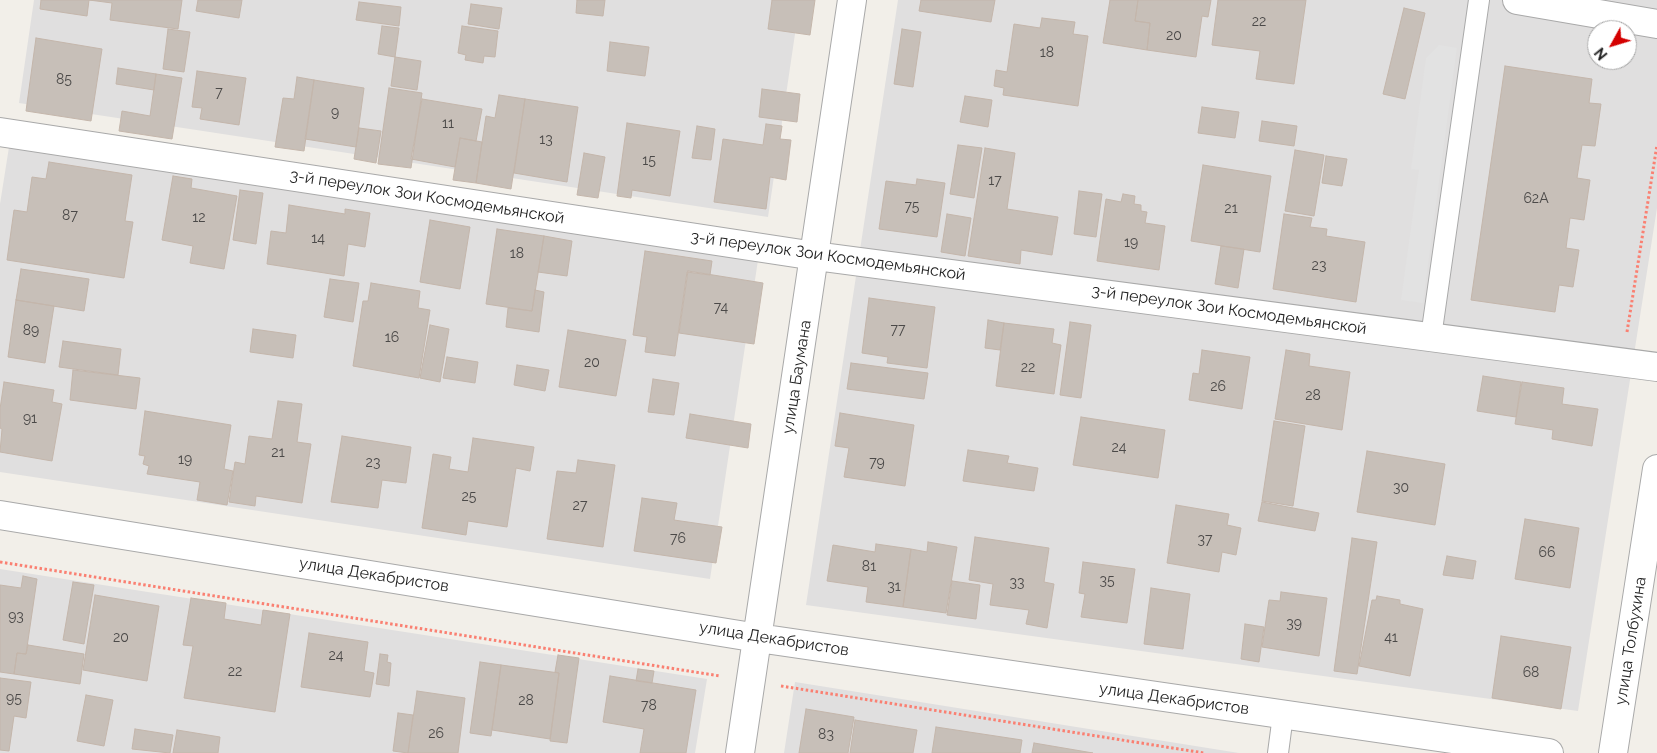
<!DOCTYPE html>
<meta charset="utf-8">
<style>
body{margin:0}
#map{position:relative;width:1657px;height:753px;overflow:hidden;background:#f2efe9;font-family:Raleway,sans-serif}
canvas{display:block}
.north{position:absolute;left:1587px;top:20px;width:50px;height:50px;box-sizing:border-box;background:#fff;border:1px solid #a7a7a7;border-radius:50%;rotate:231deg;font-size:14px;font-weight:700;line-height:20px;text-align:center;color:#222}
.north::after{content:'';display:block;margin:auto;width:18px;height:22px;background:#d40000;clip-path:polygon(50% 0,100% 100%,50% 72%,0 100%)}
</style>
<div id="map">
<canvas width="1657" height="753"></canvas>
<div class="north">N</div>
</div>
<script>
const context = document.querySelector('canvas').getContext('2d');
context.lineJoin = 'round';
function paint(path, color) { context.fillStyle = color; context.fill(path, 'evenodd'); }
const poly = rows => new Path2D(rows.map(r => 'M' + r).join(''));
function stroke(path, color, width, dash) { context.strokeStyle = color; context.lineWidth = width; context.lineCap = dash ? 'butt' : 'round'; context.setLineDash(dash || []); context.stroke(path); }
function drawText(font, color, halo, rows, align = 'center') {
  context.font = font + ' Raleway,sans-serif'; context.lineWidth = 5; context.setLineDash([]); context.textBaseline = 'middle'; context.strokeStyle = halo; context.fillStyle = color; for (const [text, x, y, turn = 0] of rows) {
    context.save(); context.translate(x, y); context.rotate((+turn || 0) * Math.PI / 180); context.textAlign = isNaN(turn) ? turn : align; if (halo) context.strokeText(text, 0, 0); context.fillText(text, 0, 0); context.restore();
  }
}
const residential = poly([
 [34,0,800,0,768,217,19,103],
 [898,0,1657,0,1657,208,1578,711,806,605],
 [1597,30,1627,30,1627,60,1597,60],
 [9,147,758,260,710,579,0,472,0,204],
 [0,569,707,679,695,753,0,753],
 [795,682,1239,753,784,753]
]);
const parking = poly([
 [1439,45,1457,48,1423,303,1401,300,1419,170,1411,169,1426,58]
]);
const building = poly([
 [41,0,182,0,178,29,110,20,112,3,89,0,87,16,40,9,41,0],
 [198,0,242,0,239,18,196,11,198,0],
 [577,0,605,0,603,16,576,13,577,0],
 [772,0,815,0,810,35,768,29,772,0],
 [921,0,995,0,991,22,919,11,921,0],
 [1110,0,1138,0,1135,21,1150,23,1147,50,1103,43,1110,0],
 [1138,0,1211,0,1208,17,1202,16,1196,57,1147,50,1150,23,1135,21,1138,0],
 [1218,0,1306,0,1294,84,1256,79,1260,51,1212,45,1218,0],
 [359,2,401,7,399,26,356,20,359,2],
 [471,4,502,8,499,29,468,24,471,4],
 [1404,8,1425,13,1405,99,1383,94,1404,8],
 [1042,18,1075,22,1073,34,1088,36,1078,106,1003,95,1004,88,994,86,996,70,1007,72,1014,24,1040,28,1042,18],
 [382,26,399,28,395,57,378,54,382,26],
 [462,26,498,31,495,57,484,56,483,63,465,60,466,55,458,53,462,26],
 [168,29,190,32,184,72,163,69,168,29],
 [902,29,921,32,913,87,894,84,902,29],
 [36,38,102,49,91,121,26,111,36,38],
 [610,42,649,47,645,76,607,71,610,42],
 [395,57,421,61,417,90,391,86,395,57],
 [1505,66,1592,79,1589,103,1601,104,1595,146,1582,145,1577,178,1590,180,1584,220,1570,218,1566,248,1579,250,1573,287,1559,285,1555,312,1471,300,1505,66],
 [118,68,156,74,154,90,116,84,118,68],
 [197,71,246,78,239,125,200,119,202,108,192,107,197,71],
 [156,74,182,78,172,139,119,131,122,111,150,116,156,74],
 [297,77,314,80,304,151,275,147,283,98,294,99,297,77],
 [314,80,364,88,356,147,305,139,314,80],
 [389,88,422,93,411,168,378,164,389,88],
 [762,89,800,94,797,122,759,117,762,89],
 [499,95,525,99,511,189,476,183,486,116,495,118,499,95],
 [965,96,992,100,988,127,960,122,965,96],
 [422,99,482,109,476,141,460,138,455,167,411,159,422,99],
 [525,99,578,107,567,182,514,173,525,99],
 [1202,107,1239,112,1235,138,1198,133,1202,107],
 [1262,121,1297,126,1294,146,1259,141,1262,121],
 [627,123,680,131,670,196,632,190,631,198,617,196,627,123],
 [766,124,782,126,780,139,791,140,786,180,770,177,766,209,714,202,723,139,763,145,766,124],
 [697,126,715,129,711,160,692,158,697,126],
 [359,128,381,131,376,163,354,159,359,128],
 [460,138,482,142,476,183,453,180,460,138],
 [958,145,982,148,974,198,950,194,958,145],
 [985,148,1015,153,1007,209,1058,217,1052,255,1021,250,1020,264,968,256,985,148],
 [1295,150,1324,155,1314,216,1285,211,1295,150],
 [584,153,605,157,598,198,577,195,584,153],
 [1326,156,1347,159,1342,186,1322,183,1326,156],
 [49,162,132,175,125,221,133,222,124,278,7,260,14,210,27,212,32,177,46,179,49,162],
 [1203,165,1271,176,1260,252,1191,241,1203,165],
 [173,176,192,179,191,188,237,196,224,269,190,263,193,246,162,240,173,176],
 [917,179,945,183,937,237,879,229,886,181,916,185,917,179],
 [240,190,263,193,256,244,233,240,240,190],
 [1079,191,1102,194,1096,237,1074,234,1079,191],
 [1123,194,1135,196,1134,204,1141,205,1141,211,1147,212,1145,223,1165,226,1159,270,1097,261,1106,199,1121,202,1123,194],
 [289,205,345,214,345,209,370,213,365,247,348,244,344,276,267,264,271,231,286,233,289,205],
 [947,214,971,218,965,256,941,252,947,214],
 [1284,214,1312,218,1310,227,1327,229,1326,236,1365,242,1356,302,1273,289,1284,214],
 [430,220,470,227,460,289,420,282,430,220],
 [497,229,544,236,532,311,486,304,497,229],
 [544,236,572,241,567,276,538,272,544,236],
 [1221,246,1244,249,1238,288,1215,284,1221,246],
 [645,251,712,261,710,275,687,272,675,356,645,352,647,337,633,335,645,251],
 [21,269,89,279,84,311,16,300,21,269],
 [688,271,763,283,754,344,679,333,688,271],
 [330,279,359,283,353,322,324,317,330,279],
 [371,283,420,291,418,308,430,310,419,378,353,366,363,301,368,301,371,283],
 [535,290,544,292,539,332,506,327,508,308,532,311,535,290],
 [869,298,935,307,927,368,887,363,888,357,862,353,869,298],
 [16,300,54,306,45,363,8,357,16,300],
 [988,320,1004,323,1000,350,985,348,988,320],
 [1070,322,1091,325,1081,398,1060,395,1070,322],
 [1004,323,1054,329,1052,343,1061,345,1054,394,996,386,1004,323],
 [430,325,449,329,440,382,420,378,430,325],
 [253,329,296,335,293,358,250,352,253,329],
 [568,330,626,340,616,396,559,387,568,330],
 [63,341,121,349,118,375,59,367,63,341],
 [1202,350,1250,357,1242,409,1189,400,1193,373,1199,374,1202,350],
 [1286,350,1310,354,1309,366,1350,372,1342,430,1275,419,1286,350],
 [447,357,478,362,475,383,443,378,447,357],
 [851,363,928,373,924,399,847,389,851,363],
 [517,365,549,370,545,391,514,385,517,365],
 [73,370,140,378,136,409,70,400,73,370],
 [1483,376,1521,382,1516,417,1477,411,1483,376],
 [653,379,679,383,674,415,648,412,653,379],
 [4,382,54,390,52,402,62,404,52,461,0,452,2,429,0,428,0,409,4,382],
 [1522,382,1564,388,1562,404,1598,409,1592,446,1552,439,1553,430,1515,424,1522,382],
 [278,401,302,404,297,442,311,444,302,503,256,496,255,506,229,502,235,462,245,464,249,436,272,439,278,401],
 [145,411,231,425,224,469,233,471,227,505,197,500,200,482,147,474,149,466,143,464,145,456,139,455,145,411],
 [840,413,914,425,905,486,844,477,849,448,835,446,840,413],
 [690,414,751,424,748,448,686,438,690,414],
 [1081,417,1165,430,1158,478,1073,465,1081,417],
 [1274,421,1305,426,1293,506,1262,501,1274,421],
 [342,436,411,447,406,483,382,480,378,508,331,502,342,436],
 [473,438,534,447,530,471,516,468,507,527,468,521,466,535,422,528,433,454,451,457,449,469,468,472,473,438],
 [968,450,1009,456,1007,463,1038,468,1034,491,963,481,968,450],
 [1367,451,1445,464,1435,525,1357,512,1367,451],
 [578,460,615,465,603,547,547,539,557,471,576,473,578,460],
 [642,498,677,503,674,520,722,527,716,563,634,551,642,498],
 [1262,502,1319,513,1315,531,1258,521,1262,502],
 [1176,505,1229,514,1227,525,1241,528,1236,555,1222,552,1219,572,1167,563,1176,505],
 [1525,519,1579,528,1570,588,1515,579,1525,519],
 [975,537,1049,548,1044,582,1054,584,1047,628,1026,624,1029,610,990,605,993,584,969,580,975,537],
 [1352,538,1377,542,1357,674,1334,671,1352,538],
 [928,542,957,547,946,613,903,607,911,549,927,552,928,542],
 [876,544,911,549,903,607,866,602,868,587,827,581,833,545,875,552,876,544],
 [1447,556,1476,561,1473,579,1443,575,1447,556],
 [1083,562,1135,569,1127,623,1081,617,1085,594,1079,593,1083,562],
 [23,576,37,579,26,654,17,653,14,674,0,672,0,585,21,588,23,576],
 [952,581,980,585,976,619,947,615,952,581],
 [73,582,94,585,84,644,63,640,73,582],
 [1151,588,1190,594,1183,649,1144,644,1151,588],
 [1281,592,1327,598,1319,656,1262,647,1269,600,1280,601,1281,592],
 [95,595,159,606,147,681,83,670,95,595],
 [1377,596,1400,600,1400,604,1423,609,1410,676,1359,666,1372,600,1376,600,1377,596],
 [191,598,226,603,224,619,261,625,263,610,290,614,275,712,184,698,193,646,183,645,191,598],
 [1245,624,1264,627,1259,662,1241,659,1245,624],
 [309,633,368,642,364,671,374,673,370,697,301,687,309,633],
 [1501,636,1571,647,1561,709,1492,698,1501,636],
 [28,645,84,654,80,684,14,674,17,653,26,654,28,645],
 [380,654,388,655,387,662,391,663,389,686,376,684,380,654],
 [558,655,579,658,567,743,550,741,559,673,555,672,558,655],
 [480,662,501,665,491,736,470,733,480,662],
 [501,665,559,673,550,739,492,730,501,665],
 [638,669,654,671,652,683,636,681,638,669],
 [610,676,696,690,686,753,640,753,644,729,603,722,610,676],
 [0,678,31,682,26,718,14,716,9,751,0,750,0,678],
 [417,691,465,698,458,753,408,753,417,691],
 [86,695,113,700,104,746,77,741,86,695],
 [806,709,854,717,848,753,799,753,806,709],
 [398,713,413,715,408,753,393,751,398,713],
 [855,720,917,730,913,753,850,753,855,720],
 [936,727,1022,740,1020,753,932,753,936,727],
 [135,729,173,735,170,753,132,749,135,729],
 [177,730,220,737,218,753,173,753,177,730],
 [1034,743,1093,753,1032,753,1034,743]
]);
const path = poly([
 [1627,332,1657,145],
 [0,562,720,676],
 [781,686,1204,753]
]);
const service = poly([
 [1431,337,1479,0],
 [1278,753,1283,715]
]);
const minor = poly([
 [1517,0,1657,24],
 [0,132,815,256,1657,367],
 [0,515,758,638,1549,753],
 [740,753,852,0],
 [1613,753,1657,469]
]);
const numberNames = [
 ["22",1259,22],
 ["20",1174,36],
 ["18",1047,53],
 ["85",64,80],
 ["7",219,93],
 ["9",335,113],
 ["11",448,124],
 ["13",546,140],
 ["15",649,161],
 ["17",995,181],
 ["62А",1536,199],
 ["75",912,207],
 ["21",1231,209],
 ["87",70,216],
 ["12",199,218],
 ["14",318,239],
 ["19",1131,243],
 ["18",517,254],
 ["23",1319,266],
 ["74",721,308],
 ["77",898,330],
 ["89",31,331],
 ["16",392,338],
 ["20",592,363],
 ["22",1028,368],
 ["26",1218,387],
 ["28",1313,396],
 ["91",30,419],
 ["24",1119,448],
 ["21",278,453],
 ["19",185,460],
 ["23",373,463],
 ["79",877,463],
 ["30",1401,488],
 ["25",469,497],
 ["27",580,506],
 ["76",678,539],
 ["37",1205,540],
 ["66",1547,553],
 ["81",869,567],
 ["35",1107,581],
 ["33",1017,583],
 ["31",894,587],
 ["93",16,617],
 ["39",1294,624],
 ["20",121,638],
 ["41",1391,638],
 ["24",336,656],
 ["22",235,672],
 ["68",1531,673],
 ["95",14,699],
 ["28",526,701],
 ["78",649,706],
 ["26",436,734],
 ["83",826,735]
];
const streetNames = [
 ["3-й переулок Зои Космодемьянской",427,197,9],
 ["3-й переулок Зои Космодемьянской",828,256,8],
 ["3-й переулок Зои Космодемьянской",1229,310,8],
 ["улица Баумана",797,377,-81],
 ["улица Декабристов",374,575,9],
 ["улица Декабристов",774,639,9],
 ["улица Толбухина",1631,641,-81],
 ["улица Декабристов",1174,699,8]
];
paint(residential, '#e0dfdf');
paint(parking, '#e2e2e2');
paint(building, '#c7bfb8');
stroke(building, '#c4b6ab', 1);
stroke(service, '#a9a9a9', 22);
stroke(minor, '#a9a9a9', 30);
stroke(path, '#fa8072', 3, [2.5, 2.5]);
stroke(service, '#fff', 20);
stroke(minor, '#fff', 28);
drawText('14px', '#4b4948', null, numberNames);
drawText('16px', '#222', '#fff', streetNames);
</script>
